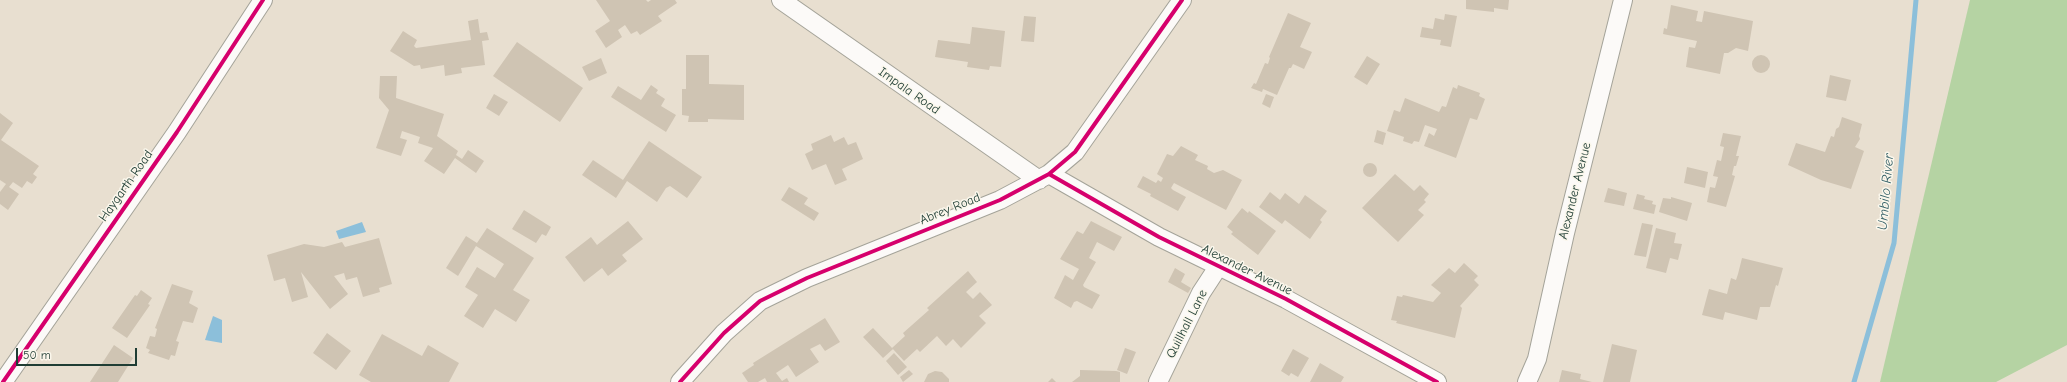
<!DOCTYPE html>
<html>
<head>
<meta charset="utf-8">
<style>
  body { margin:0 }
  #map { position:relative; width:2067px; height:382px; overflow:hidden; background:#e8dfd0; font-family:"Comic Neue",sans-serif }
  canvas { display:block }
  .scale { position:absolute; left:16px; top:348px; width:121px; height:18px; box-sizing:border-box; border:2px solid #1f3d34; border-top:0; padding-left:5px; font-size:12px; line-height:14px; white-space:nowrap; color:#1f3d34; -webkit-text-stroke:3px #fbf7ec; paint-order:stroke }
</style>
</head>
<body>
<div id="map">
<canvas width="2067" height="382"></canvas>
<div class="scale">50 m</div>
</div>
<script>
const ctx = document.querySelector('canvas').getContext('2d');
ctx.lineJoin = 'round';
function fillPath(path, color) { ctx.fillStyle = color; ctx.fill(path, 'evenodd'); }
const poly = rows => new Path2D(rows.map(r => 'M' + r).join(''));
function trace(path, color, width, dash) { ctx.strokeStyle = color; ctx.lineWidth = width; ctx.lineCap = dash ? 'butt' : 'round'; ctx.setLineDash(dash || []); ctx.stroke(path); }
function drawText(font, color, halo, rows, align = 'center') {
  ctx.font = font + ' "Comic Neue",sans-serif'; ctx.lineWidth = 3; ctx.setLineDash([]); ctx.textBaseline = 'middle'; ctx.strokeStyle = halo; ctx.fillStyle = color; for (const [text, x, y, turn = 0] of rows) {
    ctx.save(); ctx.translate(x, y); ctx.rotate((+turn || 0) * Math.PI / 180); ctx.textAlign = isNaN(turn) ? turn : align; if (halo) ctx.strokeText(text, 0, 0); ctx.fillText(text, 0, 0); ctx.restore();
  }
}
const green = poly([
  [1970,0,2067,0,2067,345,1996,382,1880,382]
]);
const water = poly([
  [362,222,366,232,339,239,336,231],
  [213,316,222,320,222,343,205,340]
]);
const stream = poly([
  [1854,382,1894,243,1916,0]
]);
const building = poly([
  [596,0,646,0,648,2,651,0,675,0,677,3,658,16,662,21,640,35,637,31,631,34,625,25,618,30,622,37,606,48,595,31,610,21],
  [1466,0,1509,0,1508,10,1494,8,1494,12,1466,9],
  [1671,5,1698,11,1696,21,1702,22,1704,11,1753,21,1748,51,1736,48,1728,53,1724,53,1720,74,1686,67,1689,47,1695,48,1697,41,1663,34,1664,28,1667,29],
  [1288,13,1311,23,1300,47,1312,52,1304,69,1293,64,1291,68,1289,68,1277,95,1263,89,1262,92,1251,88,1254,83,1256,84,1265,63,1268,64,1270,58,1269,57],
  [1445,14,1457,16,1451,47,1440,45,1441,40,1420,37,1422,27,1433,29,1435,18,1444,20],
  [1024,16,1036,17,1034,42,1021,41],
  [478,19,480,33,487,32,489,40,482,41,485,65,461,68,462,73,445,76,444,65,421,69,420,65,414,66,390,51,403,31,417,40,414,46,416,48,471,40,468,21],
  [972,27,1005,31,1001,67,990,66,989,70,967,67,968,62,935,57,938,40,970,44],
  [517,42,583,88,560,122,493,76],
  [686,55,709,55,709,84,744,85,744,120,708,119,708,122,688,122,689,116,682,115,682,89,686,89],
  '1752 64a9 9 0 1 1 18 0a9 9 0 1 1-18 0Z',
  [1367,56,1380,64,1367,85,1354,77],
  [601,58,607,73,589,81,582,67],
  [1830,75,1851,80,1846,101,1826,97],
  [380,76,397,76,396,98,444,114,437,136,458,151,456,155,462,159,468,150,484,161,476,173,455,158,444,174,424,161,433,148,418,143,420,137,402,131,400,138,407,140,401,156,376,148,389,110,379,98],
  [651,85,658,90,656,93,665,99,661,106,676,115,666,132,611,97,618,86,641,100],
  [1458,85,1480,93,1479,96,1485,99,1477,120,1470,118,1456,158,1424,146,1429,133,1434,136,1437,129,1425,125,1419,142,1414,141,1412,144,1403,141,1404,137,1387,131,1394,110,1400,112,1405,98,1439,112,1442,106,1446,107,1453,87,1457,89],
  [494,94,508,102,499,116,486,108],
  [1266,94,1274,97,1270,108,1262,104],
  [0,113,13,123,1,140,39,166,33,174,37,177,32,184,27,181,22,188,13,182,9,187,19,194,8,210,0,204,0,192,6,184,0,180],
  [1842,117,1862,124,1859,136,1860,139,1855,147,1864,151,1851,189,1821,180,1788,165,1796,143,1825,152,1831,136,1834,137,1836,129,1839,127],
  [1377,130,1386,133,1383,145,1374,142],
  [1723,133,1741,136,1736,156,1739,156,1736,166,1734,166,1732,175,1735,176,1726,207,1707,202,1710,187,1715,188,1718,177,1713,176,1717,160,1721,161,1724,147,1720,146],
  [831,135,834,142,844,137,848,145,856,142,863,159,842,169,847,180,835,185,826,164,812,170,805,154,813,150,811,144],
  [649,141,702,177,687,198,670,186,666,188,657,202,627,181,616,198,582,175,593,160,623,180],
  [1181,146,1198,155,1195,160,1208,166,1207,169,1214,173,1223,170,1242,180,1226,210,1174,183,1171,188,1173,190,1186,197,1178,211,1150,196,1151,194,1137,187,1143,176,1156,183,1158,180,1161,182,1163,178,1157,174,1167,154,1173,156],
  '1363 170a7 7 0 1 1 14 0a7 7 0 1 1-14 0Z',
  [1687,167,1708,172,1705,188,1684,183],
  [1395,174,1414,191,1420,185,1429,194,1424,200,1426,202,1418,210,1424,215,1398,242,1362,208],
  [789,187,808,198,804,204,819,213,814,221,781,200],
  [1608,188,1627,193,1624,206,1604,202],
  [1270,192,1280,200,1285,193,1299,204,1305,195,1327,211,1320,220,1322,222,1310,239,1285,220,1282,224,1259,207],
  [1637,194,1645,196,1644,199,1653,201,1652,204,1656,205,1654,214,1633,209],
  [1671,197,1692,203,1687,221,1659,212,1663,198,1671,199],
  [1242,208,1248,213,1249,211,1276,231,1258,255,1231,234,1233,232,1227,227],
  [524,210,551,227,546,236,542,234,536,243,512,229],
  [628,221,643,239,622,255,627,261,608,276,602,268,584,282,565,257,591,237,597,245],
  [1091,221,1122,237,1114,251,1097,242,1089,258,1096,262,1083,285,1084,287,1100,295,1092,309,1077,301,1074,302,1071,308,1054,298,1065,275,1073,280,1079,269,1060,259,1077,231,1083,234],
  [1642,223,1653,225,1646,257,1634,255],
  [487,228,534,258,513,290,530,300,516,322,495,309,483,328,464,316,478,295,465,287,477,267,495,278,504,264,476,246,458,276,446,268,466,236,477,243],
  [1656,228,1676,233,1674,243,1682,244,1678,260,1670,258,1666,273,1646,268],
  [379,238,392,284,379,288,380,292,363,297,357,277,346,280,344,273,334,276,348,294,330,309,301,272,308,297,292,302,285,278,274,281,267,255,304,244,324,247,342,242,345,247],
  [1742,258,1783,268,1778,286,1776,285,1770,307,1760,307,1757,320,1725,312,1723,320,1702,315,1709,289,1727,294,1731,278,1736,280,1738,274],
  [1464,263,1478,276,1474,280,1479,285,1460,306,1462,308,1455,338,1396,323,1397,321,1391,320,1397,296,1402,297,1403,295,1433,302,1441,293,1431,285,1449,268,1455,273],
  [1175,268,1185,274,1181,282,1191,288,1188,293,1168,282],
  [968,271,977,282,966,292,973,299,980,292,992,305,979,316,986,323,961,348,953,339,946,346,937,336,920,352,917,349,904,361,892,348,905,336,903,333,929,310,927,308],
  [172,284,193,291,189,303,198,308,193,323,183,321,176,341,179,342,175,356,171,355,169,360,148,353,150,350,146,348,150,336,155,337,157,329,155,328],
  [141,290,152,298,148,304,150,305,127,338,112,328,135,295,137,296],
  [825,318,840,342,825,351,820,344,810,349,819,362,796,377,788,365,776,373,782,381,787,378,789,382,767,382,765,378,758,382,748,382,742,373,754,365,753,363],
  [873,328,893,349,883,358,863,337],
  [327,333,351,351,336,370,313,353],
  [382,334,422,356,428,345,459,363,449,382,371,382,359,375],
  [1612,344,1637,350,1630,382,1603,382],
  [114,345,133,358,118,382,90,382],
  [1125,348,1136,352,1127,374,1117,370],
  [1293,349,1309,358,1298,377,1291,373,1289,376,1281,371],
  [894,353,907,367,898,375,886,361],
  [1320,363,1344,377,1341,382,1310,382],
  [909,370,913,374,903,382,900,377],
  [1080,370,1116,371,1120,372,1120,382,1072,382,1080,376],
  [1562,370,1581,374,1580,379,1592,382,1559,382],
  [935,371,942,372,949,379,949,382,924,382,928,374],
  [1052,378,1056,382,1048,382]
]);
const street = poly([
  [781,0,1039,180],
  [1049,174,1159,237,1286,299,1437,382],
  [3,382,177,132,263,0],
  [680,382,724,333,760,301,807,278,1000,200,1049,174,1075,152,1182,0],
  [1158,382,1201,293,1218,267],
  [1527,382,1537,359,1565,233,1623,0]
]);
const cycleway = poly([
  [1049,174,1159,237,1286,299,1437,382],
  [3,382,177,132,263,0],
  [680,382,724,333,760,301,807,278,1000,200,1049,174,1075,152,1182,0]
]);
const streetNames = [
  ["Impala Road",909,91,35],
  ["Haygarth Road",126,186,-55],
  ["Alexander Avenue",1575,191,-76],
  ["Abrey Road",950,209,-22],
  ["Alexander Avenue",1247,270,26],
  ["Quillhall Lane",1187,324,-63]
];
const waterNames = [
  ["Umbilo River",1886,192,-85]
];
fillPath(green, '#b5d3a3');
fillPath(water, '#8cbfda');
trace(stream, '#8cbfda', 5);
fillPath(building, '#cfc4b3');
trace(street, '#a4a399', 20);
trace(street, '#fcfaf8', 18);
trace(cycleway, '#d6006c', 4);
drawText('13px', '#1f3d34', '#fbf7ec', streetNames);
drawText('italic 14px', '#346067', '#fbf7ec', waterNames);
</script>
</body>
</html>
